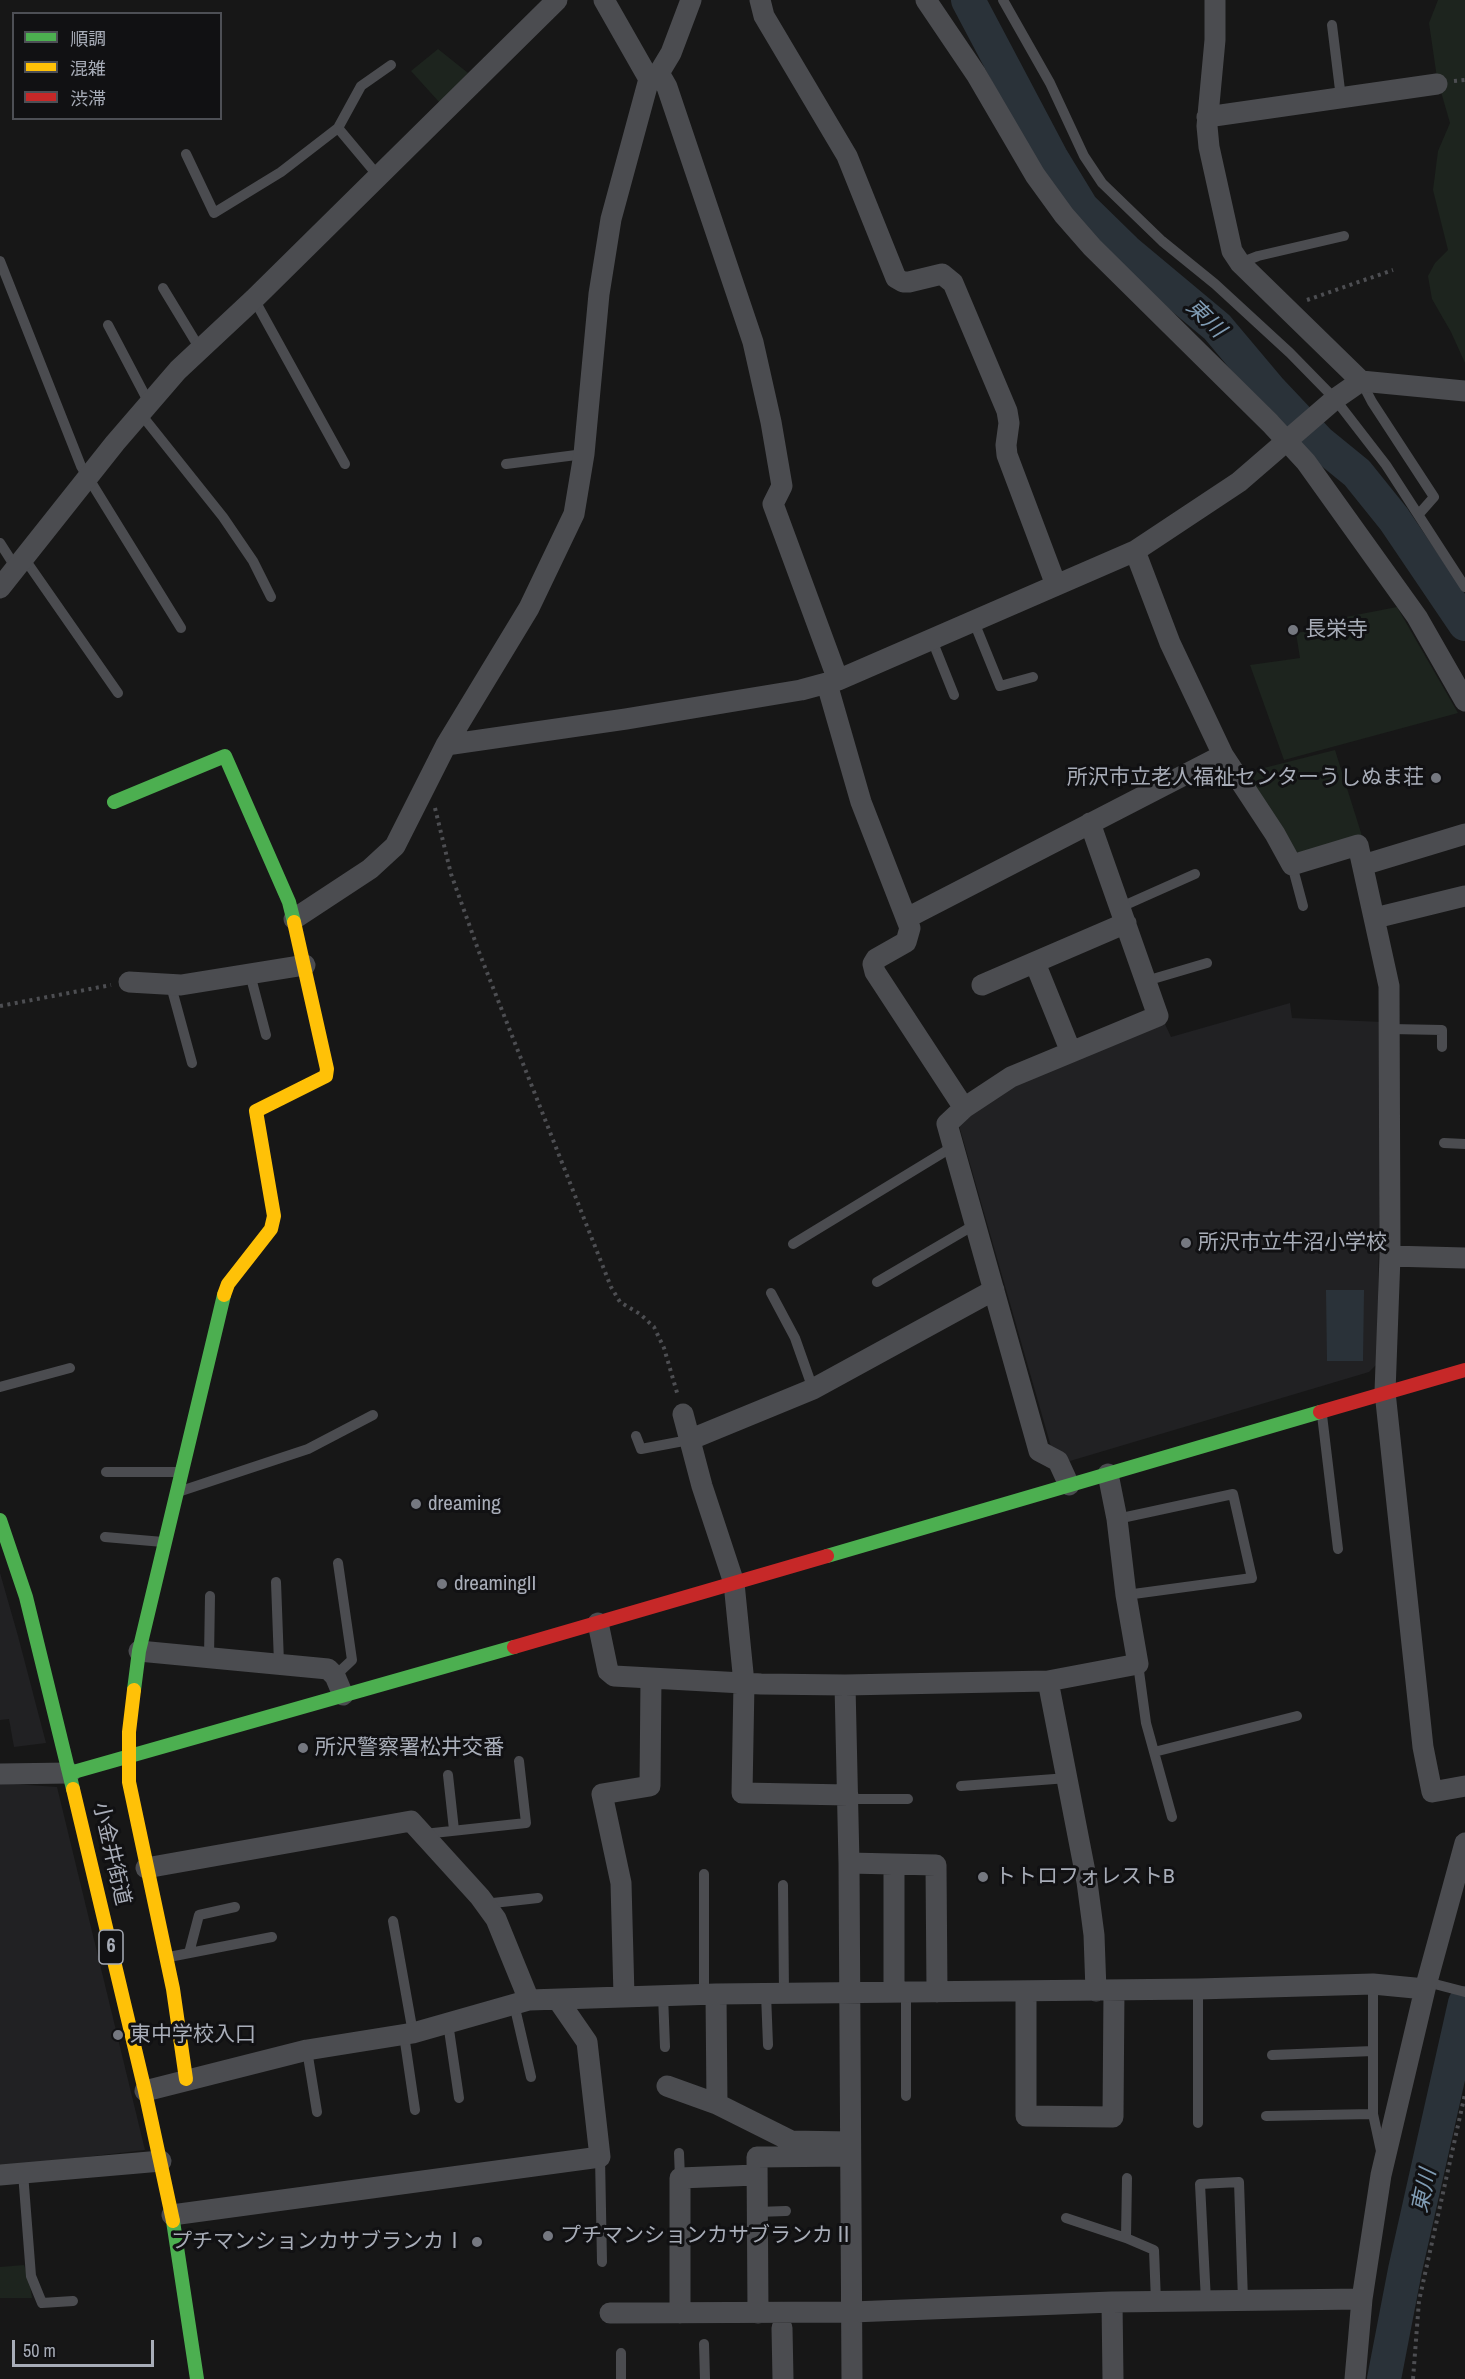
<!DOCTYPE html>
<html>
<head>
<meta charset="utf-8">
<style>
  body { margin:0 }
  #map { position:relative; width:1465px; height:2379px; overflow:hidden; background:#171717; font-family:"Archivo Narrow","Noto Sans JP",sans-serif }
  canvas { display:block }
  .legend { position:absolute; left:12px; top:12px; width:210px; height:108px; box-sizing:border-box; background:#111113; border:2px solid #4d4f55; margin:0; padding:8px 10px; list-style:none; font-size:18px; color:#a8adb8 }
  .legend li { display:flex; align-items:center; gap:12px; height:30px }
  .legend b { width:30px; border:2px solid #4d4f55 }
  .scale { position:absolute; left:12px; top:2340px; width:142px; height:27px; box-sizing:border-box; border:3px solid #a8adb8; border-top:0; padding-left:8px; font-size:18px; line-height:21px; white-space:nowrap; color:#a8adb8; -webkit-text-stroke:4px #111113; paint-order:stroke }
</style>
</head>
<body>
<div id="map">
<canvas width="1465" height="2379"></canvas>
<ul class="legend">
<li><b style="height:8px;background:#4caf50"></b>順調</li>
<li><b style="height:8px;background:#ffc107"></b>混雑</li>
<li><b style="height:8px;background:#c62828"></b>渋滞</li>
</ul>
<div class="scale">50 m</div>
</div>
<script>
const ctx = document.querySelector('canvas').getContext('2d');
ctx.lineJoin = 'round';
function fillPath(path, color) { ctx.fillStyle = color; ctx.fill(path, 'evenodd'); }
const poly = rows => new Path2D(rows.map(r => 'M' + r).join(''));
function trace(path, color, width, dash) { ctx.strokeStyle = color; ctx.lineWidth = width; ctx.lineCap = dash ? 'butt' : 'round'; ctx.setLineDash(dash || []); ctx.stroke(path); }
function drawText(font, color, halo, rows, align = 'center') {
  ctx.font = font + ' "Archivo Narrow","Noto Sans JP",sans-serif'; ctx.lineWidth = 6; ctx.setLineDash([]); ctx.textBaseline = 'middle'; ctx.strokeStyle = halo; ctx.fillStyle = color; for (const [text, x, y, turn = 0] of rows) {
    ctx.save(); ctx.translate(x, y); ctx.rotate((+turn || 0) * Math.PI / 180); ctx.textAlign = isNaN(turn) ? turn : align; if (halo) ctx.strokeText(text, 0, 0); ctx.fillText(text, 0, 0); ctx.restore();
  }
}
const built = poly([
  [1290,1003,1292,1018,1382,1022,1377,1364,1369,1372,1070,1461,1052,1450,958,1122,1013,1082,1165,1024,1171,1037],
  [0,1573,18,1636,46,1743,14,1747,9,1719,0,1720],
  [0,1783,57,1787,145,2150,0,2167]
]);
const green = poly([
  [1438,0,1465,0,1465,363,1451,332,1432,299,1428,276,1435,263,1448,250,1433,190,1438,151,1450,123,1437,78,1429,23],
  [438,49,468,73,440,103,411,71],
  [1397,607,1458,713,1284,760,1250,665,1300,658,1296,633,1321,629,1320,622],
  [1335,750,1362,836,1305,855,1294,851,1244,773],
  [24,2265,29,2278,32,2298,0,2298,0,2267]
]);
const water = poly([
  [1326,1290,1364,1290,1363,1361,1327,1361]
]);
const river = poly([
  [968,0,1051,157,1082,208,1126,251,1217,327,1270,390,1319,442,1357,473,1394,519,1465,624],
  [1384,2379,1405,2270,1465,2003]
]);
const path = poly([
  [1454,81,1465,80],
  [1307,300,1393,270],
  [435,808,451,874,479,952,611,1287,620,1302,640,1314,654,1327,664,1348,678,1396],
  [0,1006,111,985],
  [1413,2379,1419,2301,1465,2094]
]);
const lane = poly([
  [1003,0,1050,83,1084,156,1102,183,1162,241,1215,284,1290,353,1335,399,1386,465,1465,587],
  [1332,25,1341,98],
  [338,128,379,177],
  [186,154,214,213,281,172,338,128,361,86,391,65],
  [0,261,81,466,181,628],
  [1240,263,1258,256,1344,236],
  [163,288,200,349],
  [254,299,345,464],
  [108,325,149,403],
  [1361,381,1372,402,1434,497,1419,514],
  [140,413,223,517,253,561,271,597],
  [506,464,584,454],
  [0,543,16,568],
  [24,558,118,693],
  [974,622,1000,686,1033,677],
  [932,640,954,695],
  [1292,865,1303,906],
  [1121,907,1195,874],
  [250,974,266,1035],
  [1146,981,1207,963],
  [171,986,192,1063],
  [1391,1029,1442,1030,1442,1047],
  [1444,1143,1465,1144],
  [793,1244,954,1146],
  [877,1282,976,1224],
  [771,1293,795,1338,813,1389],
  [0,1387,70,1368],
  [1322,1415,1338,1549],
  [636,1436,641,1449,689,1440],
  [106,1472,180,1472],
  [181,1491,308,1449,373,1415],
  [1117,1519,1233,1494,1252,1578,1126,1595],
  [105,1537,163,1542],
  [276,1582,279,1663],
  [209,1657,210,1596],
  [1138,1664,1146,1723,1172,1817],
  [335,1676,352,1660,338,1563],
  [1154,1752,1297,1716],
  [448,1775,454,1830],
  [961,1786,1068,1778],
  [848,1799,908,1799],
  [424,1834,526,1823,519,1761],
  [704,1874,704,1994],
  [783,1885,784,1994],
  [484,1904,538,1898],
  [393,1921,413,2033],
  [189,1953,199,1915,235,1907],
  [169,1957,272,1937],
  [1427,1982,1465,1992],
  [1373,1984,1373,2114,1381,2151],
  [1198,1989,1198,2123],
  [766,1994,768,2045],
  [663,1995,665,2047],
  [514,2004,531,2077],
  [448,2023,459,2098],
  [404,2035,415,2110],
  [307,2050,317,2112],
  [1272,2055,1373,2051],
  [906,2096,906,1992],
  [1266,2116,1373,2114],
  [679,2153,680,2178],
  [600,2157,602,2262],
  [23,2173,31,2276,42,2303,73,2301],
  [1127,2178,1126,2238,1154,2250,1156,2302],
  [757,2212,786,2211],
  [1066,2218,1126,2238],
  [1206,2301,1200,2184,1239,2182,1243,2300],
  [704,2344,705,2379],
  [621,2353,621,2379]
]);
const street = poly([
  [604,0,649,79],
  [760,0,764,16,847,156,896,278,903,282,909,282,942,274,953,283,1007,411,1009,423,1006,445,1007,455,1056,585],
  [926,0,976,74,1035,175,1064,215,1092,247,1270,423,1306,462,1417,617,1465,701],
  [1215,0,1215,40,1207,126,1209,147,1232,251,1240,263,1361,381,1465,391],
  [659,73,667,87,753,342,771,422,782,486,773,504,838,680],
  [1207,117,1437,84],
  [1135,551,1170,643,1223,755,1275,834,1292,865,1358,845,1389,986,1390,1256,1385,1392,1423,1747,1432,1792,1465,1786],
  [0,588,115,443,178,370,254,299,557,0],
  [827,684,861,802,910,928,906,942,876,959,873,964,875,972,964,1108],
  [446,745,626,719,801,690,838,680,1135,551,1239,482,1335,399,1361,381],
  [1363,865,1465,834],
  [907,918,1223,755],
  [1375,918,1465,896],
  [294,919,370,869,395,846,446,745,529,608,574,514,584,454,599,294,611,219,649,79,659,73,671,53,691,0],
  [1035,963,1071,1052],
  [129,982,181,985,305,965],
  [982,985,1126,923],
  [1390,1256,1465,1258],
  [683,1414,702,1486,734,1583,744,1683,742,1793,848,1795],
  [689,1440,813,1389,994,1290],
  [1069,1485,1058,1461,1039,1451,947,1124,964,1108,1011,1077,1158,1016,1090,823],
  [598,1623,608,1671,614,1676,761,1684,845,1685,1048,1681,1138,1664,1126,1595,1117,1519,1108,1474],
  [139,1651,328,1669,335,1676,343,1695],
  [1048,1681,1087,1882,1094,1935,1096,1991],
  [845,1685,849,1863,852,2379],
  [0,1774,70,1773],
  [849,1863,936,1865,937,1992],
  [894,1865,894,1992],
  [146,1868,411,1821,480,1897,496,1919,529,2000],
  [1026,1992,1026,2116,1113,2117,1114,1990],
  [716,1994,717,2104],
  [624,1996,621,1883,602,1794,650,1786,651,1678],
  [667,2086,717,2104,791,2141,850,2142],
  [145,2091,307,2050,413,2033,529,2000,716,1994,1198,1989,1373,1984,1425,1989],
  [0,2175,161,2161],
  [172,2215,600,2157,587,2042,558,2000],
  [1112,2302,1113,2379],
  [610,2313,852,2312,1112,2302,1362,2299],
  [680,2313,680,2178,756,2175],
  [758,2313,757,2157,850,2156],
  [782,2328,783,2379],
  [1355,2379,1362,2299,1381,2175,1425,1989,1465,1843]
]);
const fast = poly([
  [114,802,225,756,289,902,294,922],
  [0,1520,26,1597,73,1789],
  [827,1556,1320,1412],
  [134,1690,139,1651,224,1295],
  [70,1773,514,1647],
  [173,2221,197,2379]
]);
const slow = poly([
  [224,1295,228,1284,271,1229,274,1216,256,1111,326,1076,327,1069,294,922],
  [134,1690,129,1732,129,1782,173,1989,186,2079],
  [73,1789,145,2091,173,2221]
]);
const jam = poly([
  [1320,1412,1465,1370],
  [514,1647,827,1556]
]);
const markers = [
  [1293,630,6,"#757880"],
  [1436,778,6,"#757880"],
  [1186,1243,6,"#757880"],
  [416,1504,6,"#757880"],
  [442,1584,6,"#757880"],
  [303,1748,6,"#757880"],
  [983,1877,6,"#757880"],
  [118,2035,6,"#757880"],
  [548,2236,6,"#757880"],
  [477,2242,6,"#757880"]
];
const shields = [
  [111,1947,24]
];
const shieldNames = [
  ["6",111,1947]
];
const poiNames = [
  ["長栄寺",1305,630],
  ["所沢市立老人福祉センターうしぬま荘",1424,778,"right"],
  ["所沢市立牛沼小学校",1198,1243],
  ["dreaming",428,1504],
  ["dreamingII",454,1584],
  ["所沢警察署松井交番",315,1748],
  ["トトロフォレストB",995,1877],
  ["東中学校入口",130,2035],
  ["プチマンションカサブランカⅡ",560,2236],
  ["プチマンションカサブランカⅠ",465,2242,"right"]
];
const streetNames = [
  ["小金井街道",111,1854,77]
];
const waterNames = [
  ["東川",1205,319,44],
  ["東川",1425,2191,-78]
];
fillPath(built, '#212123');
fillPath(green, '#1d241e');
fillPath(water, '#2a3239');
trace(river, '#2a3239', 34);
trace(path, '#4d4e52', 4, [3, 4.5]);
trace(lane, '#4b4c50', 10);
trace(street, '#4b4c50', 21);
trace(fast, '#4caf50', 14);
trace(slow, '#ffc107', 14);
trace(jam, '#c62828', 14);
for (const [x, y, r, color] of markers) { const dot = new Path2D(); dot.arc(x, y, r, 0, 2 * Math.PI); ctx.fillStyle = color; ctx.fill(dot); trace(dot, '#111113', 2); }
for (const [x, y, w] of shields) { const box = new Path2D(); box.roundRect(x - w / 2, y - 17, w, 34, 4.5); ctx.fillStyle = '#111113'; ctx.fill(box); trace(box, '#a8adb8', 1.5); }
drawText('bold 20px', '#a8adb8', null, shieldNames);
drawText('21px', '#a8adb8', '#111113', poiNames, 'left');
drawText('21px', '#a8adb8', '#111113', streetNames);
drawText('italic 22px', '#7f9bb3', '#111113', waterNames);
</script>
</body>
</html>
